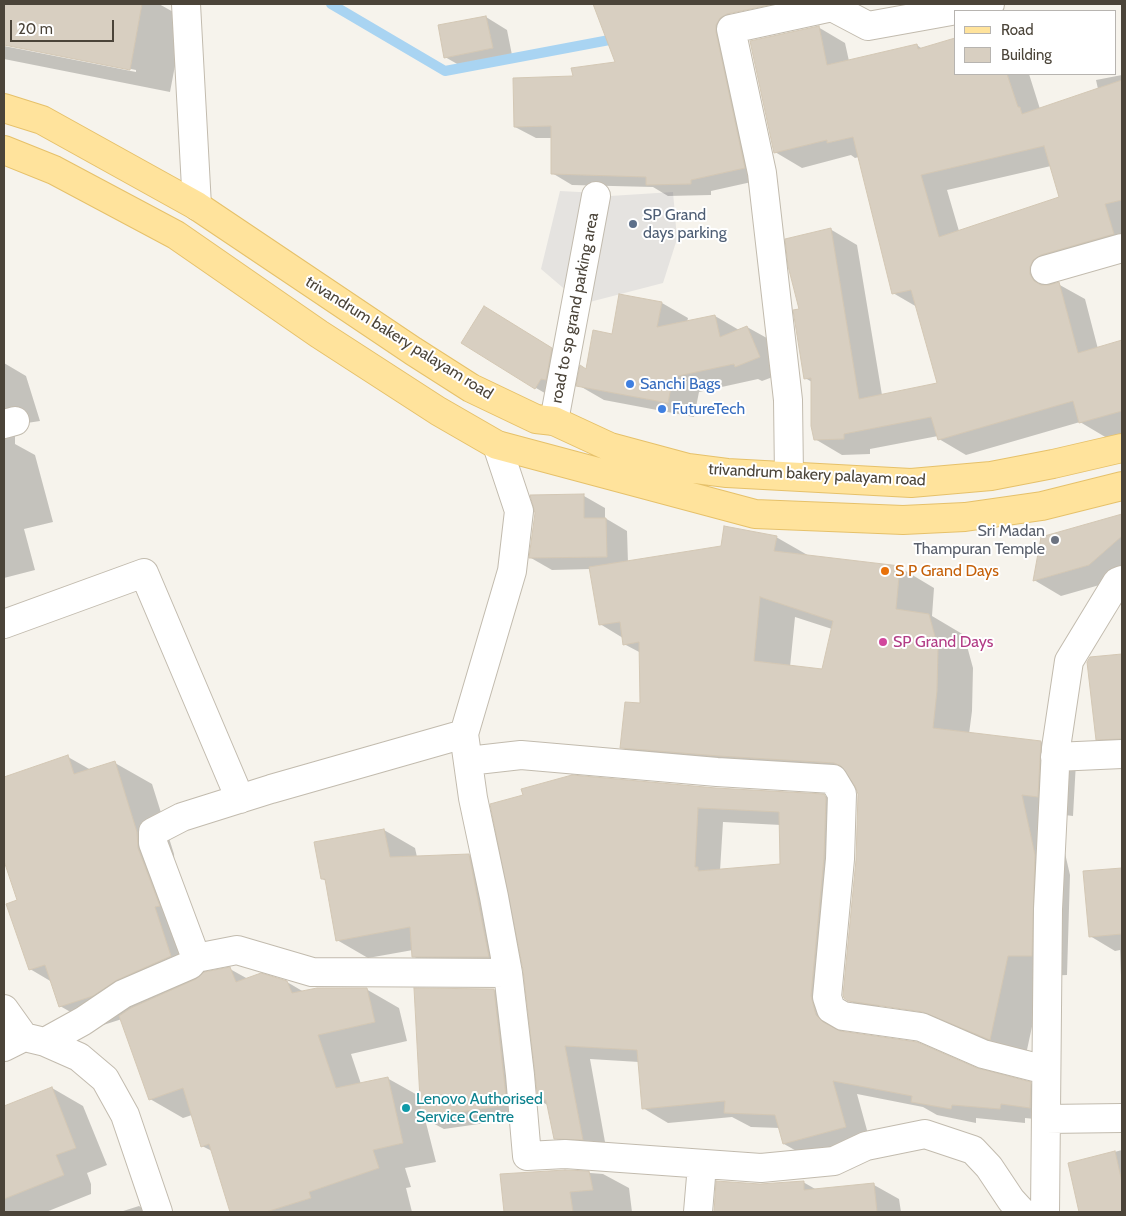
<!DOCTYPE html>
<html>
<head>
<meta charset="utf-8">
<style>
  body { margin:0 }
  #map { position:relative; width:1126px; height:1216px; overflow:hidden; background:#f6f3ec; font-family:Cabin,sans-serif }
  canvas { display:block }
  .frame { position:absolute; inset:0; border:5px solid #4b4439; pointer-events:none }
  .legend { position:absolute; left:954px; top:10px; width:162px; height:65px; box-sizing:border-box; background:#fff; border:1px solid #b7b4b0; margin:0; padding:6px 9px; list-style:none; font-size:15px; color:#4b4439 }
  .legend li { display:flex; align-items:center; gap:10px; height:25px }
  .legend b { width:25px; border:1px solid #b7b4b0 }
  .scale { position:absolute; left:10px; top:20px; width:104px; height:22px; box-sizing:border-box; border:2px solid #4b4439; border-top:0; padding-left:6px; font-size:15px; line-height:18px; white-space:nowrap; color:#4b4439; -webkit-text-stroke:4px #fff; paint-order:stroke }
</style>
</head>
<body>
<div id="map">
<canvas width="1126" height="1216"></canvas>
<div class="frame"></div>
<ul class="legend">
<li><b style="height:6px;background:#ffe39c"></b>Road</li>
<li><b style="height:14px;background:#d8cfc1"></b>Building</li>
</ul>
<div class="scale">20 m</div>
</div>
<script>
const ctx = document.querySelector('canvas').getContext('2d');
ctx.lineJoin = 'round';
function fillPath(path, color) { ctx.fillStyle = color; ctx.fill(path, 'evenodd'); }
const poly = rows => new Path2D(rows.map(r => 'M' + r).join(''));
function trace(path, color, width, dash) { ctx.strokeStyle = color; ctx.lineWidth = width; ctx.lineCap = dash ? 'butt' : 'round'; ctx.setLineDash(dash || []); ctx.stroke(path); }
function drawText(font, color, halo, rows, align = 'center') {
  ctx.font = font + ' Cabin,sans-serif'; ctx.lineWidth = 4; ctx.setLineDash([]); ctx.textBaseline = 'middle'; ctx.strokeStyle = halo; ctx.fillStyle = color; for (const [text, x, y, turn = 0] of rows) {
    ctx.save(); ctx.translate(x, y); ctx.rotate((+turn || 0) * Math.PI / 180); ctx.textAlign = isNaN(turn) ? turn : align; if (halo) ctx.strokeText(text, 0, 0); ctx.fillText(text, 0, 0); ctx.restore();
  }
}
const parking = poly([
  [560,191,598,193,610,196,673,192,677,239,663,283,582,304,541,269]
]);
const shadow = poly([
  [4,4,159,4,184,18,170,92,4,59,4,46,136,72,136,70,4,44],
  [594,4,727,4,736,55,765,179,711,191,711,195,668,196,653,187,572,185,552,173,552,138,536,138,515,127,574,77,617,63],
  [486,17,507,30,513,60,466,69,445,57],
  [818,27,845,43,849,61,917,45,955,74,1029,74,1040,109,1098,89,1096,80,1122,75,1122,254,1061,274,1055,284,1058,284,1085,299,1098,349,1122,342,1122,434,1107,438,1080,422,966,455,939,439,938,436,870,449,870,454,842,455,815,439,812,382,805,378,800,310,830,229,857,245,882,395,939,384,917,307,893,293,859,157,855,158,851,155,802,168,775,152],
  [1051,166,1061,197,959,231,947,190],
  [662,303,688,318,687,322,715,316,739,330,747,327,774,342,786,372,762,381,758,379,699,392,694,417,604,400,578,385,613,335],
  [506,320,573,361,557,400,536,388],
  [4,363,26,376,40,421,27,423,15,435,15,444,35,455,53,522,24,529,35,570,4,578],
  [584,496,605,508,605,518,627,531,628,563,776,537,811,557,899,567,934,588,932,616,964,635,973,668,972,711,969,734,1041,742,1076,762,1073,816,1056,814,1070,875,1067,975,1043,976,1025,1059,885,1021,845,998,857,860,859,794,854,782,754,776,657,768,622,747,642,704,641,653,624,644,623,638,600,624,591,569,552,570,531,558],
  [795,617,832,629,823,671,790,667],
  [879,1004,930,1011,929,1014,879,1007],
  [1122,515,1122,576,1117,580,1061,596,1034,580,1042,538],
  [1122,655,1122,754,1097,739,1091,658],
  [68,757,91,770,115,763,152,784,174,854,175,871,206,973,230,969,248,979,287,982,304,992,366,989,399,1008,407,1041,351,1054,361,1084,387,1078,421,1097,494,990,515,1002,528,1117,444,1129,425,1119,436,1162,405,1168,411,1187,406,1188,412,1212,231,1212,212,1151,202,1146,192,1115,183,1118,150,1099,122,1019,97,1027,60,1006,52,982,30,969,19,901,4,857,4,779],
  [716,789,823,795,849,810,836,1011,841,1030,844,1033,1030,1083,1055,1098,1055,1121,1025,1118,1025,1123,976,1118,976,1123,937,1115,923,1107,857,1094,870,1141,809,1158,784,1144,780,1128,751,1127,732,1117,668,1123,643,1108,639,1062,590,1059,607,1153,580,1153,555,1138,549,1106,539,1100,525,970],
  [723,822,781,825,782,865,720,871],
  [384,830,415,848,417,857,468,855,500,873,520,975,444,974,413,956,413,950,368,958,337,940,327,881,322,879],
  [1122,870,1122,1001,1120,950,1115,951,1090,936,1084,873],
  [52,1088,83,1106,107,1165,87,1173,91,1184,91,1194,46,1212,4,1212,4,1107],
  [1122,1150,1122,1212,1081,1212,1069,1164],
  [565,1171,603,1174,629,1188,632,1212,505,1212,501,1175],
  [803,1182,817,1190,874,1185,899,1199,901,1212,715,1212,717,1183,760,1185],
  [139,1206,149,1212,120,1212]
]);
const stream = poly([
  [331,4,445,71,620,38]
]);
const building = poly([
  [4,4,142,4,130,70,4,45,4,4],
  [593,4,774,4,727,14,720,18,716,25,716,32,745,168,691,180,691,184,646,185,646,177,551,174,551,126,514,127,513,78,573,76,571,68,615,62,593,4],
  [486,16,493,48,444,58,438,25,486,16],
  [819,26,827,65,917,44,918,49,955,38,955,74,1007,74,1018,107,1020,107,1022,114,1122,80,1122,200,1105,204,1114,234,1041,255,1033,260,1030,267,1030,274,1034,281,1041,285,1049,285,1059,282,1078,353,1122,340,1122,411,1079,423,1073,401,938,440,931,417,844,434,844,439,814,440,811,426,811,378,804,379,793,310,799,309,788,266,785,239,831,228,859,399,937,383,911,290,892,294,853,137,827,143,827,140,774,153,750,41,819,26],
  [1044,146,1059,197,939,237,921,175,1044,146],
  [619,294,662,302,657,327,715,315,720,337,747,326,760,357,735,367,734,364,673,377,668,403,576,386,580,365,586,369,593,330,612,334,619,294],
  [484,306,552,348,546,380,541,379,535,389,461,343,484,306],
  [584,494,584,518,606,518,607,557,529,558,535,513,530,495,584,494],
  [1122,514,1122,536,1089,565,1033,581,1041,537,1122,514],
  [724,526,777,536,774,551,900,566,896,609,929,614,938,648,937,691,933,728,1041,741,1038,797,1022,795,1035,855,1032,956,1008,956,990,1040,923,1012,848,1001,844,998,843,995,856,860,858,794,855,786,841,766,834,763,718,756,620,748,625,702,640,703,639,642,623,645,620,622,599,625,589,567,721,546,724,526],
  [760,597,833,621,822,669,754,661,760,597],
  [1122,654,1122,739,1096,740,1087,662,1090,657,1122,654],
  [68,755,74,774,115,761,137,832,138,848,160,906,155,907,171,956,117,980,93,996,59,1007,45,965,29,970,6,904,17,900,4,861,4,777,68,755],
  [572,775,716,788,824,794,826,798,824,858,811,996,816,1015,823,1022,840,1031,917,1042,977,1068,1031,1082,1030,1108,1001,1104,1000,1109,952,1105,951,1109,911,1102,912,1096,833,1081,846,1127,783,1144,775,1115,724,1113,725,1101,642,1109,637,1050,565,1046,583,1140,554,1139,546,1100,538,1101,523,970,490,804,523,795,521,789,572,775],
  [698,808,779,812,780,864,698,871,698,867,695,867,698,808],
  [384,829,390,857,469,854,489,957,412,957,410,927,336,941,325,879,321,879,314,842,384,829],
  [1122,868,1122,934,1089,937,1083,871,1122,868],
  [230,967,236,982,261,973,287,981,292,993,317,988,367,988,375,1022,318,1035,336,1088,388,1077,403,1143,373,1150,379,1168,309,1192,311,1198,266,1212,230,1212,209,1144,201,1147,183,1088,149,1100,119,1016,131,1008,196,979,204,972,230,967],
  [414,988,494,989,507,1105,421,1118,414,988],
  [52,1087,76,1148,56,1155,64,1175,4,1199,4,1106,52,1087],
  [1115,1151,1122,1182,1122,1212,1079,1212,1068,1163,1115,1151],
  [565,1170,589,1171,593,1190,570,1192,573,1212,504,1212,500,1174,565,1170],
  [716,1181,760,1184,804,1181,804,1190,874,1183,877,1212,714,1212,716,1181]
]);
const minor = poly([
  [186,4,197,206],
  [1045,270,1122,248],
  [554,421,596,196],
  [4,424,15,421],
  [497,445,519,511,512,571,464,734,473,798,494,897,508,973,520,1075,527,1156,565,1154,761,1168,834,1161,866,1146,925,1134,973,1150,989,1167,1011,1200,1022,1212],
  [789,476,788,400,762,173,731,29,832,7,868,26,990,4],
  [4,624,144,573,240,799],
  [1055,757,1122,754],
  [468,761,521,755,717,772,833,779,842,794,840,859,827,997,831,1009,843,1016,921,1027,983,1054,1046,1070],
  [196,958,153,843,153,832,182,817,271,789,464,734],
  [4,1009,24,1037,45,1042,79,1057,105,1079,125,1115,158,1212],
  [45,1042,83,1021,123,994,190,965,196,958,237,950,312,972,508,973],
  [4,1047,24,1037],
  [1046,1119,1122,1118],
  [698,1212,702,1165],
  [1045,1212,1048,909,1056,748,1069,661,1117,582,1122,580]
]);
const major = poly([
  [4,108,42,120,197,206,413,351,471,388,536,419,554,421,610,447,688,468,727,473,911,483,991,476,1053,464,1122,448],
  [4,150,54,170,176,235,319,334,438,411,497,445,755,514,903,520,965,517,1042,506,1122,486]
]);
const markers = [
  [633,224,5,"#5c6f8a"],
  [630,384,5,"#3f7fe0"],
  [662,409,5,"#3f7fe0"],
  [1055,540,5,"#6b7280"],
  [885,571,5,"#e8710a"],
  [883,642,5,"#d1479c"],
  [406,1108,5,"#0f9aa8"]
];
const serviceNames = [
  ["SP Grand",643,215],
  ["days parking",643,233]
];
const streetNames = [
  ["road to sp grand parking area",575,308,-79],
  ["trivandrum bakery palayam road",399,338,32],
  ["trivandrum bakery palayam road",817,475,3]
];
const shopNames = [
  ["Sanchi Bags",640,384],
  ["FutureTech",672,409]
];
const worshipNames = [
  ["Sri Madan",1045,531],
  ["Thampuran Temple",1045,549]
];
const foodNames = [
  ["S P Grand Days",895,571]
];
const hotelNames = [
  ["SP Grand Days",893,642]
];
const cultureNames = [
  ["Lenovo Authorised",416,1099],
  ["Service Centre",416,1117]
];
fillPath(parking, '#e5e3e0');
fillPath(shadow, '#0003');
trace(stream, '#a9d4f2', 10);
fillPath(building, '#d8cfc1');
trace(building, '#d3c7b4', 1);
trace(minor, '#c2bbae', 30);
trace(major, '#e6c16a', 30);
trace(minor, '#fff', 28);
trace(major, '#ffe39c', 28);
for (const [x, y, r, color] of markers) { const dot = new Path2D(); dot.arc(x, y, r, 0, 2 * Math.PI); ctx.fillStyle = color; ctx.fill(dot); trace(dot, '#fff', 2); }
drawText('16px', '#4e5e75', '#fff', serviceNames, 'left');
drawText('16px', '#4b4439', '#fff', streetNames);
drawText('16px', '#366cbe', '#fff', shopNames, 'left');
drawText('16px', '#5b616d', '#fff', worshipNames, 'right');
drawText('16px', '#c56008', '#fff', foodNames, 'left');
drawText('16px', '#b23c85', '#fff', hotelNames, 'left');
drawText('16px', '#0d838f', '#fff', cultureNames, 'left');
</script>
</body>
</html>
